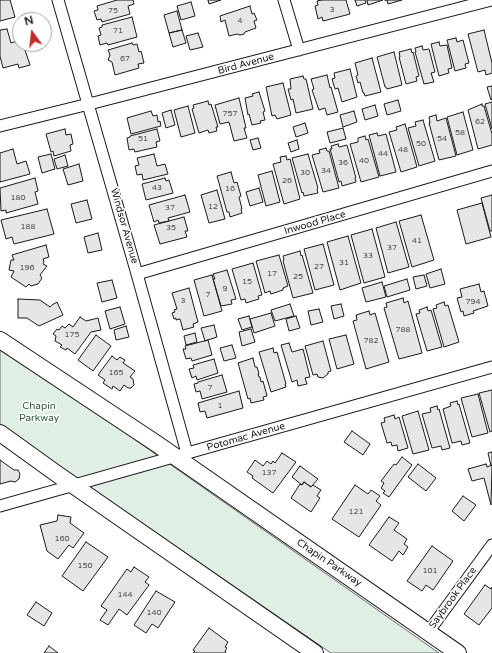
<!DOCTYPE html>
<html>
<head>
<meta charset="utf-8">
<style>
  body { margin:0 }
  #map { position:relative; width:492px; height:653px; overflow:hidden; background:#fff; font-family:"Varela Round",sans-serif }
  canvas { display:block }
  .north { position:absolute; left:12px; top:12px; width:40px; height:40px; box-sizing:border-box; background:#fff; border:1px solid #a3a3a3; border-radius:50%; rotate:345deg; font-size:11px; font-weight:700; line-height:16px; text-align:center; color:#1a1a1a }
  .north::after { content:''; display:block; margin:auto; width:14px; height:18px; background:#c62828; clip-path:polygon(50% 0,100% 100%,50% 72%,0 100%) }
</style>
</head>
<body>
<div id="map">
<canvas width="492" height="653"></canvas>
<div class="north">N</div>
</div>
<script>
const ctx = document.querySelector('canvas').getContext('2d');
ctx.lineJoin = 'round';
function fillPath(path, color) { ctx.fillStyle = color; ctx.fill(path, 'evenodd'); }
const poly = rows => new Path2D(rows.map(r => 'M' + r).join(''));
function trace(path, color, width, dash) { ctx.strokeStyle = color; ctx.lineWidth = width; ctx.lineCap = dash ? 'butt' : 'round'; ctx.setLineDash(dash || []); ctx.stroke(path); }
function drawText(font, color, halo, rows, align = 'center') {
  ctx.font = font + ' "Varela Round",sans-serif'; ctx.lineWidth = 3; ctx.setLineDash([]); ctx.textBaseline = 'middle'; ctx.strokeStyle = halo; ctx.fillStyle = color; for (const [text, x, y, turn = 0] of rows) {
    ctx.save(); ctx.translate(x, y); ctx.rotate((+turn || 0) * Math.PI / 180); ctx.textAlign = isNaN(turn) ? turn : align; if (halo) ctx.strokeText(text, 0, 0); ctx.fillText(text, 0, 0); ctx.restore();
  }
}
const green = poly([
  [0,345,439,653,331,653,0,426,0,345]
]);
const building = poly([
  [0,0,10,0,15,17,0,21,0,0],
  [117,0,133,0,134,4,128,6,130,14,102,22,101,19,97,20,94,11,98,10,97,6,117,0],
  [208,0,221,0,209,4,208,0],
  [322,0,346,0,350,14,323,21,322,17,318,19,315,6,318,5,317,1,322,0],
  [355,0,365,0,366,3,357,6,355,0],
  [367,0,383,0,368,5,367,0],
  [385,0,402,0,388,4,387,0,385,0],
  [191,2,195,16,181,20,177,6,191,2],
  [250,6,252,14,254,13,257,20,254,21,256,28,245,32,244,34,240,35,237,34,229,36,225,20,221,22,220,16,250,6],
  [177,11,182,30,169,33,164,15,177,11],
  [132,17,137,37,108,45,107,43,100,45,98,36,101,35,99,28,102,27,102,25,132,17],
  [7,29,11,43,20,40,20,44,26,44,28,49,25,50,30,65,19,68,18,64,3,68,0,56,0,30,7,29],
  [182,30,186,43,173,47,169,33,182,30],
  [484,30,492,63,492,73,486,75,485,70,478,72,468,34,484,30],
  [198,33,203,47,190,50,186,36,198,33],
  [456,38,457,42,463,40,469,63,465,64,466,68,455,71,447,40,456,38],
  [439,42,440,46,447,45,452,68,448,69,449,73,439,76,431,44,439,42],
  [132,43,133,45,137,44,139,52,141,51,144,63,138,64,139,68,115,75,112,62,108,60,110,55,108,50,132,43],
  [422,46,423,50,429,49,435,72,431,73,434,82,424,84,415,52,416,52,415,48,422,46],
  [411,49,412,53,413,52,419,76,416,77,417,81,406,84,399,57,400,57,399,52,411,49],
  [394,52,402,85,387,89,386,87,385,87,377,57,394,52],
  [372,58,381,92,365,96,364,93,363,93,360,82,358,83,356,76,358,75,355,63,372,58],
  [350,69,357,97,342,102,338,88,335,89,332,79,335,78,334,73,350,69],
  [327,75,330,88,331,87,338,112,327,115,325,108,319,110,312,90,314,89,311,79,327,75],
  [303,76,304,79,306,79,313,109,296,113,293,99,291,100,288,89,291,89,290,79,303,76],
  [283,83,291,115,277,119,275,115,272,116,266,87,283,83],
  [492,86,492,99,491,100,487,87,492,86],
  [259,92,265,111,263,112,265,120,260,121,261,123,252,125,249,114,248,115,245,98,253,96,252,94,259,92],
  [239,98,246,128,244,128,247,138,234,141,229,122,220,124,215,105,239,98],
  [398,100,401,111,387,115,384,104,398,100],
  [208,101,209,105,211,104,218,127,216,127,217,131,209,133,208,130,199,133,192,109,194,108,193,105,208,101],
  [492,102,492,129,485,104,492,102],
  [482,104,482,106,484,106,492,134,492,145,478,149,468,110,482,104],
  [375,105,378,116,365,120,362,109,375,105],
  [188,106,195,133,181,137,174,110,188,106],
  [171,110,175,125,166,128,162,113,171,110],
  [151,111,153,116,157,115,158,122,160,121,161,126,131,134,127,118,151,111],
  [354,111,357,122,343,127,340,115,354,111],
  [463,112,473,150,457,155,447,117,463,112],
  [436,115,437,121,446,118,456,156,439,160,429,123,430,123,429,117,436,115],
  [423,120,435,161,419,166,408,128,416,126,415,122,423,120],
  [305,123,308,133,296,137,293,127,305,123],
  [405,124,417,167,401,172,389,132,397,130,396,127,405,124],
  [343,128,346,139,330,143,327,132,343,128],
  [65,129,66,135,71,134,73,144,70,145,71,151,54,156,53,151,51,152,46,134,65,129],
  [157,129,160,141,156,142,157,147,135,152,134,149,129,150,127,138,130,137,130,136,157,129],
  [377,133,378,136,386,134,396,172,380,176,369,135,377,133],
  [365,136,366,140,368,139,379,177,361,182,350,144,358,142,358,138,365,136],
  [258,138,261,148,253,150,250,140,258,138],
  [297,140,299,149,291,152,288,143,297,140],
  [338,144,339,147,347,145,356,178,355,178,356,182,342,186,341,181,339,182,330,149,332,149,331,146,338,144],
  [326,148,327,151,329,151,339,188,323,192,312,155,320,153,319,150,326,148],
  [13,149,17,164,26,161,30,174,0,182,0,153,13,149],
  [51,154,55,169,42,173,38,157,51,154],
  [154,154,157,166,165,164,168,174,143,180,142,174,137,175,135,166,139,165,137,158,154,154],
  [308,154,318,188,317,189,318,193,304,196,303,192,302,193,292,158,308,154],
  [65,155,68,166,57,169,54,159,65,155],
  [286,156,287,160,290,159,300,199,284,204,273,164,281,162,280,157,286,156],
  [79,164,83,181,68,185,63,169,79,164],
  [272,171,280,202,266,206,258,175,272,171],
  [231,172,234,183,237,182,241,196,239,197,242,209,241,209,242,213,230,217,229,212,227,212,217,176,231,172],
  [35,178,38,191,35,192,38,204,6,213,6,210,1,211,0,188,35,178],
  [165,178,166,181,169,180,173,193,146,200,142,184,165,178],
  [259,188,263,202,250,206,246,192,259,188],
  [217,190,225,219,209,223,201,195,217,190],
  [185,195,190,212,168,218,169,221,159,223,158,220,154,222,149,205,185,195],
  [492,195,492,231,490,231,481,198,492,195],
  [87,200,92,219,76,223,71,204,87,200],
  [482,203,491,237,466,244,457,210,482,203],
  [47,209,54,234,14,244,12,237,6,239,1,220,47,209],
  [421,215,434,260,412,267,399,221,421,215],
  [184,217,188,231,185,231,187,237,160,244,154,225,184,217],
  [396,222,409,267,388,273,376,228,396,222],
  [372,229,385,277,364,283,351,235,372,229],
  [98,233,102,250,88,253,84,237,98,233],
  [348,236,361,283,340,290,327,242,348,236],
  [323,244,334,285,315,290,304,249,323,244],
  [46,245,49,257,43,259,44,262,43,264,47,266,40,275,42,278,38,284,31,286,29,284,26,287,11,277,14,271,9,270,11,260,14,260,12,255,46,245],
  [300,251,301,256,302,255,313,293,293,298,283,261,284,260,283,256,300,251],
  [279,255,288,286,283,288,283,290,271,294,270,291,265,293,256,261,279,255],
  [253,263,262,295,258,296,259,299,246,303,245,299,241,300,232,269,253,263],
  [441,269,445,284,430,288,426,274,441,269],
  [227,270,236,299,231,300,232,304,221,306,213,279,215,279,213,274,227,270],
  [212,275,222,311,204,316,194,280,212,275],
  [424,275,427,286,416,289,413,277,424,275],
  [407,279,410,290,387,297,384,286,407,279],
  [112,280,117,298,102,302,97,283,112,280],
  [382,282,386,297,366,302,362,288,382,282],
  [479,284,481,292,484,291,488,306,473,311,474,313,464,316,463,311,461,312,457,298,462,297,460,289,479,284],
  [189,288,198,322,193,324,194,327,183,330,180,319,176,320,176,318,174,319,172,313,175,312,174,310,177,309,172,293,189,288],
  [403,298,404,303,408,301,422,353,399,359,384,308,387,307,386,303,403,298],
  [18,299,40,300,50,307,52,305,57,302,63,315,39,326,27,318,18,318,18,299],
  [444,302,445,306,448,305,459,342,444,347,433,309,437,308,436,305,444,302],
  [290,304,294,316,275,321,271,310,290,304],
  [341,304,344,316,334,319,331,306,341,304],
  [120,307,125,324,110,329,105,311,120,307],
  [427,307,428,311,431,310,442,347,427,351,416,314,420,313,419,310,427,307],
  [319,309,323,322,311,325,308,311,319,309],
  [369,311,370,315,375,313,389,362,366,369,353,321,357,320,356,315,369,311],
  [271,313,275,326,254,333,250,319,271,313],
  [249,316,252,327,242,330,238,319,249,316],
  [296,316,300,328,289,331,286,319,296,316],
  [80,317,86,321,98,318,101,330,91,332,75,354,67,348,66,350,60,347,62,345,55,341,56,336,53,334,57,329,59,330,62,326,65,328,69,324,73,327,80,317],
  [214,325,217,337,205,341,201,328,214,325],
  [126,326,129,337,116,340,114,330,126,326],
  [251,329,255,342,242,346,239,332,251,329],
  [195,333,197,342,186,345,184,336,195,333],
  [96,335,111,346,93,371,78,360,96,335],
  [346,335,354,364,337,369,329,339,346,335],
  [208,340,212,355,192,361,191,358,186,359,183,349,186,349,185,346,208,340],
  [323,341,331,371,328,372,328,374,323,378,318,377,317,374,313,375,305,346,323,341],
  [289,343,292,352,303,349,310,377,305,378,307,384,298,386,297,380,292,382,281,345,289,343],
  [232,345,236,358,224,361,220,348,232,345],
  [273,348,274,353,277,352,286,384,285,384,286,387,271,392,259,352,273,348],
  [112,356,117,360,120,357,125,360,123,363,135,371,130,377,133,379,134,385,131,388,128,388,124,385,120,391,113,386,112,389,103,383,105,380,98,375,112,356],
  [253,358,255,367,257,367,259,374,258,374,259,377,260,377,261,382,263,381,267,396,263,397,264,400,251,403,250,398,248,399,238,363,253,358],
  [214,359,218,373,197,380,196,376,192,378,189,369,194,368,193,365,214,359],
  [222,375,227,392,202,399,200,391,196,392,194,384,198,383,198,382,222,375],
  [492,390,492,431,490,432,479,393,492,390],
  [239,391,243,408,207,418,205,411,200,412,198,403,239,391],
  [478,394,488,433,472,437,461,398,478,394],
  [457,401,458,405,459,404,470,443,462,445,461,441,452,443,443,409,451,406,450,403,457,401],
  [437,406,438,410,439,409,450,448,442,450,441,446,432,448,422,414,431,412,430,408,437,406],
  [418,411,429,450,413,454,402,416,418,411],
  [394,415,395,419,399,417,408,448,398,451,397,445,392,446,391,442,387,443,381,423,385,422,384,418,394,415],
  [352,431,370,444,363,455,344,442,352,431],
  [492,452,492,465,491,466,488,453,492,452],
  [282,453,296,462,273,493,252,478,253,476,247,472,255,460,263,466,267,461,271,464,273,461,275,463,282,453],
  [402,457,412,465,389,497,383,493,385,491,381,488,384,483,381,481,394,464,396,465,402,457],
  [0,460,14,470,18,470,20,474,19,479,15,482,11,481,0,484,0,460],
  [418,464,436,478,426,491,408,477,418,464],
  [486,464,487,467,492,465,491,505,484,478,472,481,468,469,486,464],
  [300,466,318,479,311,487,304,482,302,485,292,477,300,466],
  [304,482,311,487,313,485,321,490,317,496,320,498,311,512,291,498,300,484,302,485,304,482],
  [355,485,368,494,371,490,380,496,376,501,381,505,359,537,332,519,355,485],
  [463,496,476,505,464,521,452,511,463,496],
  [58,515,71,517,70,523,84,533,73,548,69,545,58,559,47,551,40,525,57,521,58,515],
  [389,517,399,523,394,530,407,539,404,544,408,547,403,555,399,551,392,561,369,545,389,517],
  [86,542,108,557,83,591,62,576,86,542],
  [432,546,453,561,433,590,426,585,422,591,407,581,432,546],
  [134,567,149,577,145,582,149,585,127,615,119,609,108,625,100,620,107,610,101,606,127,569,131,572,134,567],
  [485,585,491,589,492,587,492,608,479,625,464,614,485,585],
  [156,591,175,602,158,628,152,624,146,633,134,625,156,591],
  [36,602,52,613,44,626,27,615,36,602],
  [209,628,228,642,225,647,227,648,225,651,226,653,193,653,195,651,193,650,209,628],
  [49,646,58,653,44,653,49,646]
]);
const street = poly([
  [58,0,137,274,187,453],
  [284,0,299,50],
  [0,126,97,102,491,0],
  [137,274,492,171],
  [0,506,492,367],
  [429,631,492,545]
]);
const secondary = poly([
  [0,340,157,444,458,653],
  [0,433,57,474,315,653]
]);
const numberNames = [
  ["3",332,10],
  ["75",113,11],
  ["4",240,21],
  ["71",118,31],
  ["67",125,59],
  ["757",230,114],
  ["62",480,122],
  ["58",460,133],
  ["51",143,139],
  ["54",442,139],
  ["50",421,144],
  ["48",403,150],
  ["44",383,154],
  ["40",364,161],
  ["36",343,163],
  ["34",326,171],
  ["30",305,173],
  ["26",287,181],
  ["43",157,188],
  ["16",230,189],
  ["180",18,198],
  ["12",213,207],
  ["37",170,208],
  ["188",28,227],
  ["35",171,228],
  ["41",417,241],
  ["37",392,248],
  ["33",368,256],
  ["31",344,263],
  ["27",319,267],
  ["196",27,268],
  ["17",272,274],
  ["25",298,277],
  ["15",247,282],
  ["9",225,289],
  ["7",208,295],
  ["3",183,301],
  ["794",473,302],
  ["788",403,330],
  ["175",72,335],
  ["782",371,341],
  ["165",116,373],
  ["7",210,388],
  ["1",220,406],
  ["137",269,473],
  ["121",356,512],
  ["160",62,539],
  ["150",85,566],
  ["101",430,571],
  ["144",125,595],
  ["140",154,613]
];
const streetNames = [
  ["Bird Avenue",246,64,-15],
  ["Inwood Place",315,223,-16],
  ["Windsor Avenue",124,226,74],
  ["Potomac Avenue",246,437,-16],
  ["Chapin Parkway",329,563,34],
  ["Saybrook Place",453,598,-54]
];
const parkNames = [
  ["Chapin",39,406],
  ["Parkway",39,418]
];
fillPath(green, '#e0efe3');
trace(green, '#6a6a6a', 1);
fillPath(building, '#e6e6e6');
trace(building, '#1a1a1a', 1);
trace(street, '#1a1a1a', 13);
trace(secondary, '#1a1a1a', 18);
trace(street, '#fff', 11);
trace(secondary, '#fff', 16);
drawText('8px', '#4d4d4d', null, numberNames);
drawText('10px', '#1a1a1a', '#fff', streetNames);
drawText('10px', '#2b5a34', '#fff', parkNames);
</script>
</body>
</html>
